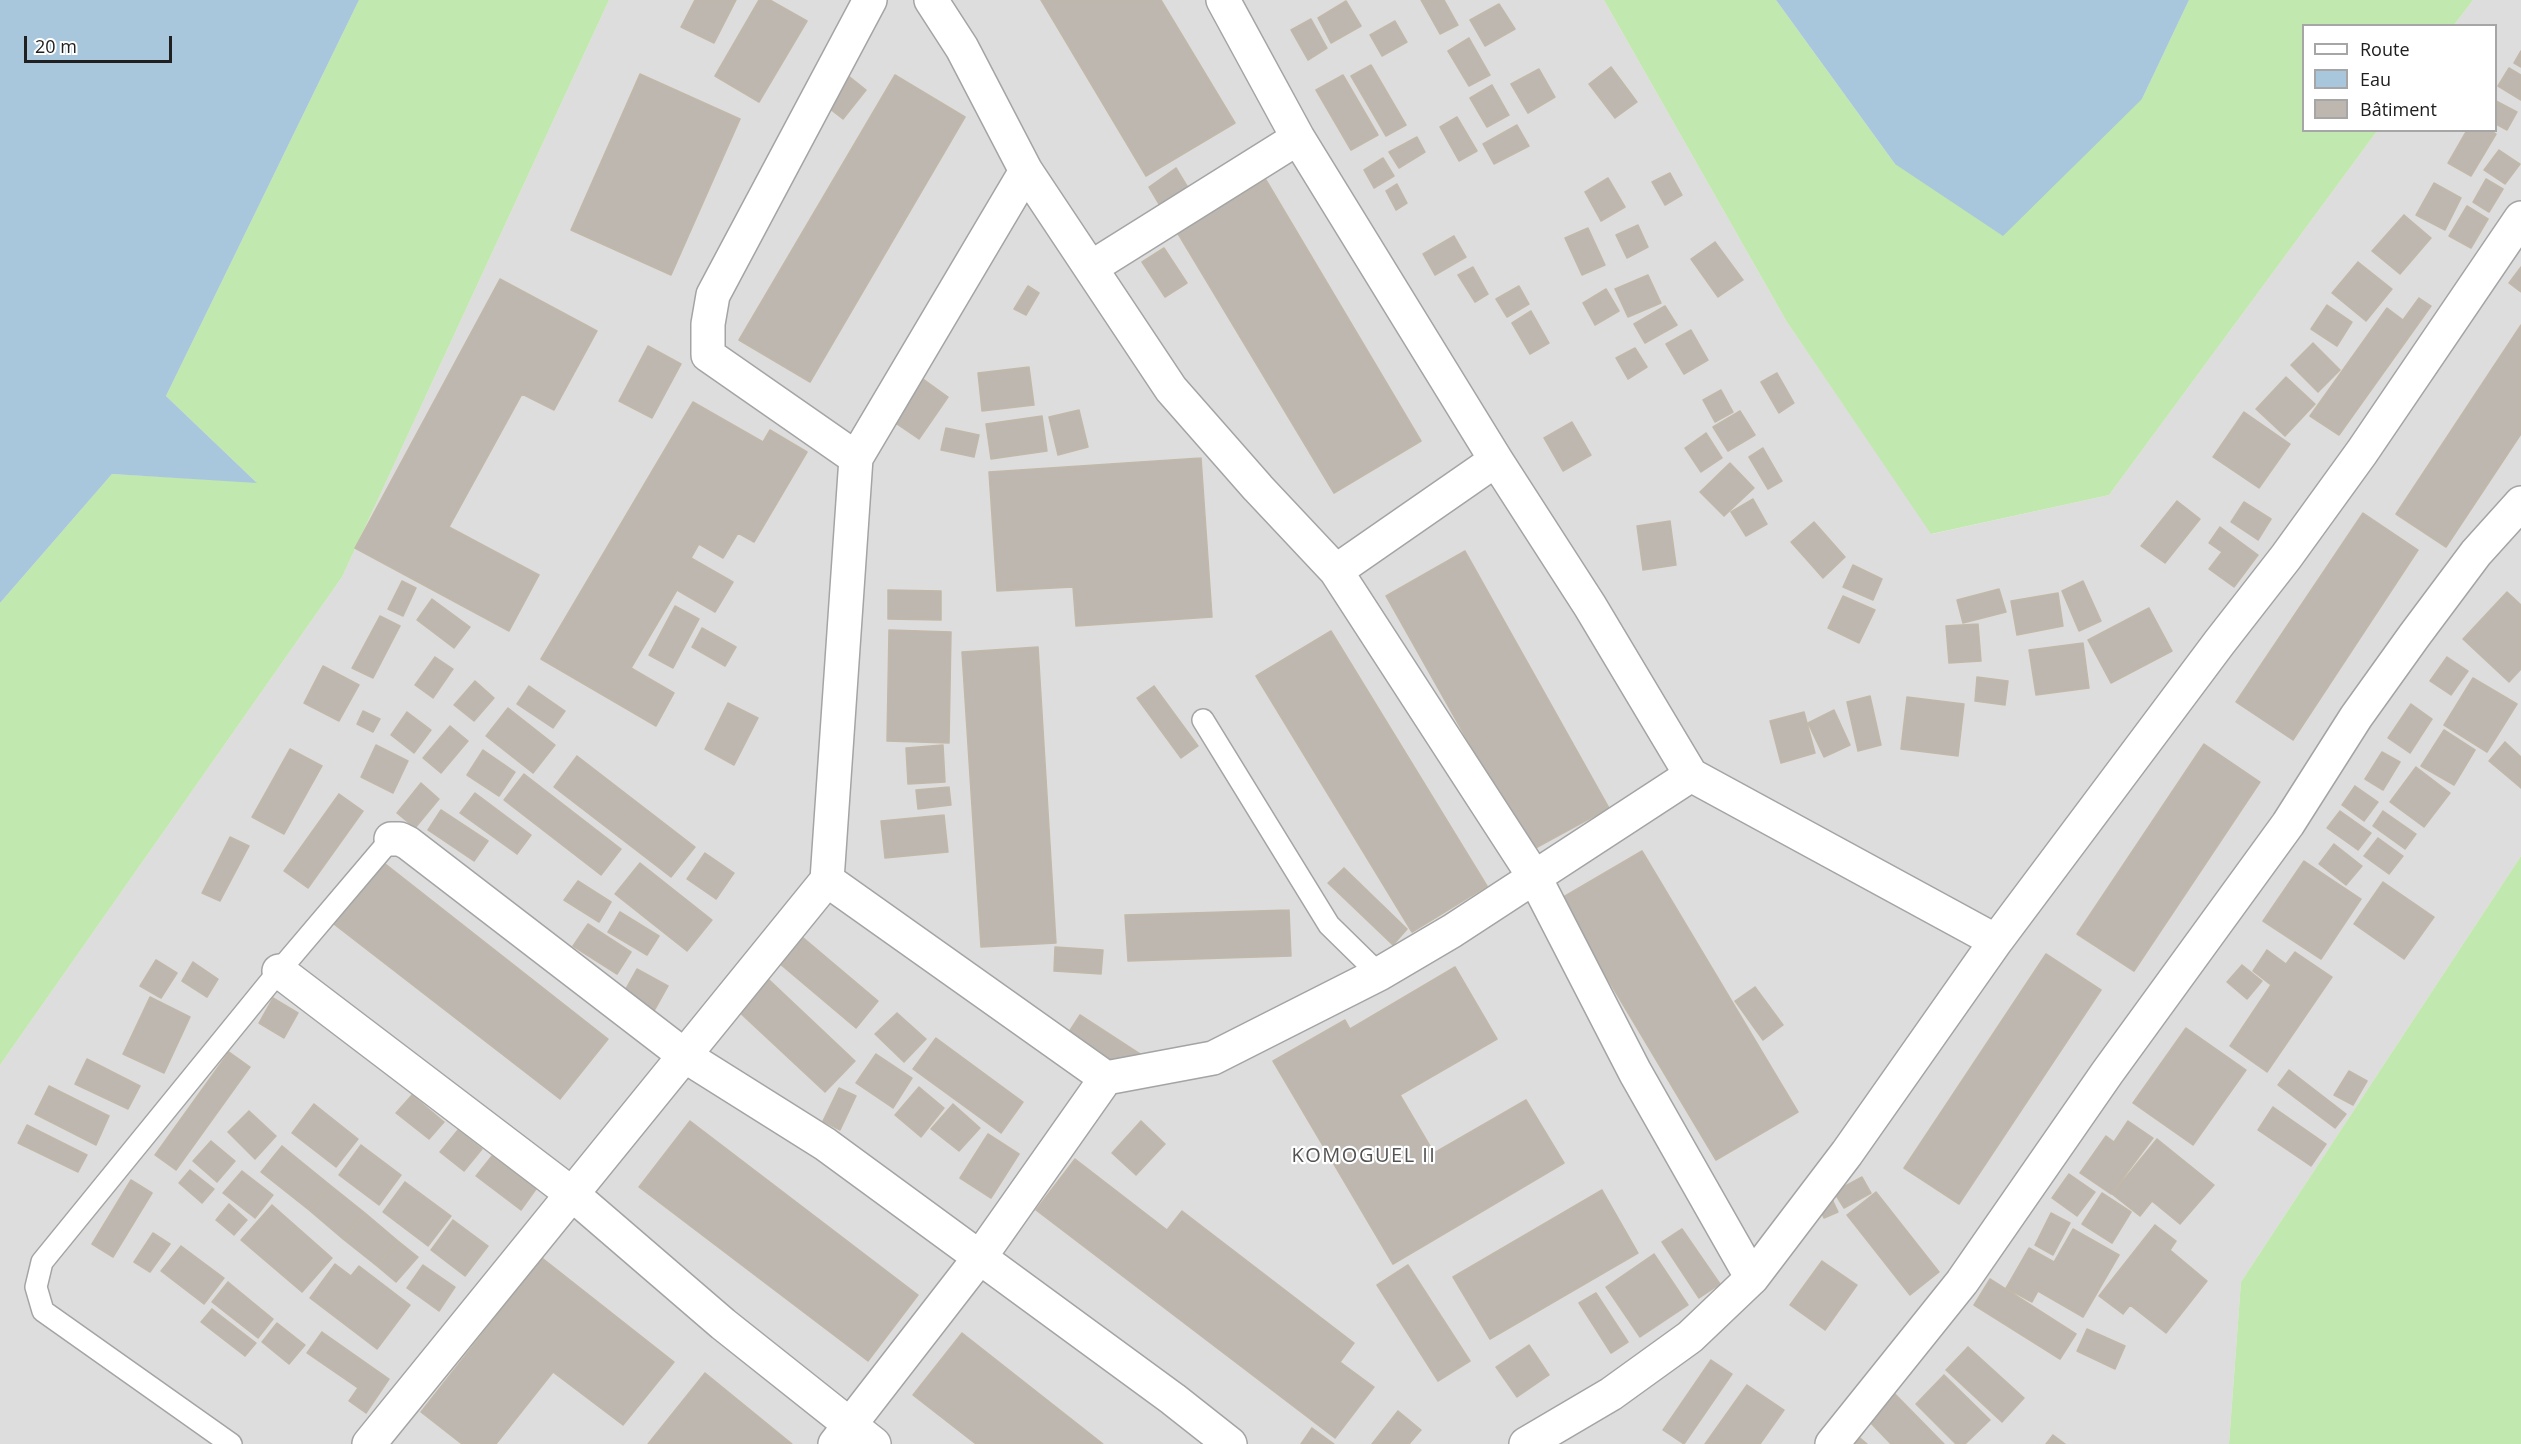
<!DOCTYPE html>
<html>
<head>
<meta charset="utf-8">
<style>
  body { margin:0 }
  #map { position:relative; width:2521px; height:1444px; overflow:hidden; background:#f0eee6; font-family:"Open Sans",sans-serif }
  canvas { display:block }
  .legend { position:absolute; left:2302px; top:24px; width:195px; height:108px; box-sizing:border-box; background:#fff; border:2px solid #a6a6a6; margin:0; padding:8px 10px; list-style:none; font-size:18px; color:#202020 }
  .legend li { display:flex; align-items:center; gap:12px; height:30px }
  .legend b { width:30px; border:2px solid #a6a6a6 }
  .scale { position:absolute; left:24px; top:36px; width:148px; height:27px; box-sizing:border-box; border:3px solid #202020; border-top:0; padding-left:8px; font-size:18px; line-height:21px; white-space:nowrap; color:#202020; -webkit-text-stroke:4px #fff; paint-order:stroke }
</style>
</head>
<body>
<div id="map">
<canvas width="2521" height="1444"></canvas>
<ul class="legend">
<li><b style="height:8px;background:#fff"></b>Route</li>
<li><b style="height:16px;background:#a8c7dc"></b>Eau</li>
<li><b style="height:16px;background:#bdb7b0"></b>Bâtiment</li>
</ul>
<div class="scale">20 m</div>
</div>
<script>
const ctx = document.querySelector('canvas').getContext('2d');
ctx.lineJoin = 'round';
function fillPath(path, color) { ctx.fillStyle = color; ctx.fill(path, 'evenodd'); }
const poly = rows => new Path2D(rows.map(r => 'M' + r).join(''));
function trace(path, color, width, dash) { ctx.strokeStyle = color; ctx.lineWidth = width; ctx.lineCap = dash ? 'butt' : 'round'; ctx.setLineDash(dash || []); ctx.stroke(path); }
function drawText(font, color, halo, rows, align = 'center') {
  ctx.font = font + ' "Open Sans",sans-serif'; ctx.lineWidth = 4.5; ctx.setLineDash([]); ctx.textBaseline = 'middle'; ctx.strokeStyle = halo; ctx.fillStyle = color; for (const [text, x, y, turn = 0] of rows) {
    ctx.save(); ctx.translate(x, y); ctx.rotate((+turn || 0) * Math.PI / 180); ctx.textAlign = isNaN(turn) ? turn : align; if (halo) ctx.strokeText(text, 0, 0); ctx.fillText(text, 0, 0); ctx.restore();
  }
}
const residential = poly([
  [609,0,1604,0,1787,322,1932,534,2109,495,2377,131,2496,130,2496,26,2454,25,2473,0,2521,0,2521,856,2241,1282,2229,1444,0,1444,0,1065,342,577]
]);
const grass = poly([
  [359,0,609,0,342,577,0,1065,0,603,112,474,256,482,166,396],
  [1604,0,1776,0,1895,164,2142,99,2189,0,2473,0,2454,25,2304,26,2304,130,2377,131,2109,495,1931,534,1787,322],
  [2521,856,2521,1444,2229,1444,2241,1282]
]);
const water = poly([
  [0,0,359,0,166,396,257,483,112,474,0,603],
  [1776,0,2189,0,2142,99,2003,236,1895,164]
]);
const building = poly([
  [695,0,736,0,714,43,681,27,695,0],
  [759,0,770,0,807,21,759,102,715,76,759,0],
  [1041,0,1161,0,1235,123,1146,176,1041,0],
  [1421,0,1444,0,1458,25,1440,34,1421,0],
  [1346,1,1361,26,1331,43,1318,18,1346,1],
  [1499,4,1515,29,1485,46,1470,20,1499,4],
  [1311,19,1327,48,1308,60,1291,30,1311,19],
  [1395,21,1407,42,1382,56,1370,35,1395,21],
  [1469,38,1490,75,1469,86,1448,51,1469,38],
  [2521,51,2521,67,2514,63,2521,51],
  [1371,65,1406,125,1386,136,1351,76,1371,65],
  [1611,67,1637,102,1615,118,1589,84,1611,67],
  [2509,68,2521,75,2521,100,2498,86,2509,68],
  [1539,69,1555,97,1528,113,1511,84,1539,69],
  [841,70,866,90,843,119,817,99,841,70],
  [640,74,740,119,671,275,571,230,640,74],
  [895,75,965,117,810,382,739,340,895,75],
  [1343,75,1378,135,1351,150,1316,90,1343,75],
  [1492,85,1509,115,1487,127,1470,98,1492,85],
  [2496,101,2517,112,2507,130,2496,124,2496,101],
  [1457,117,1477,151,1459,161,1440,127,1457,117],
  [1517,125,1529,146,1494,164,1483,144,1517,125],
  [2467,130,2490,130,2496,134,2471,176,2448,163,2467,130],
  [1417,137,1425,152,1399,168,1389,152,1417,137],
  [2499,150,2520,164,2505,184,2484,170,2499,150],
  [1383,158,1394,176,1374,188,1364,170,1383,158],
  [1176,168,1190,191,1162,209,1149,187,1176,168],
  [1670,173,1682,195,1665,205,1652,182,1670,173],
  [1608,178,1625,207,1601,221,1585,192,1608,178],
  [2486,179,2503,189,2489,212,2473,202,2486,179],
  [1266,180,1421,441,1334,493,1177,232,1266,180],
  [2434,183,2461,198,2445,230,2416,215,2434,183],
  [1397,184,1407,203,1396,210,1386,191,1397,184],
  [2467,206,2488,219,2471,248,2449,236,2467,206],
  [2404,215,2431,238,2400,274,2372,251,2404,215],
  [1638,225,1648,247,1627,258,1616,235,1638,225],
  [1588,228,1605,265,1582,275,1565,238,1588,228],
  [1454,236,1466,257,1435,275,1423,254,1454,236],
  [1715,242,1743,280,1718,297,1691,259,1715,242],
  [1164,248,1187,283,1165,297,1142,262,1164,248],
  [2358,262,2392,289,2366,321,2332,293,2358,262],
  [1473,267,1488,294,1475,302,1458,275,1473,267],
  [2521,267,2521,292,2509,283,2521,267],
  [1648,275,1661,303,1628,317,1615,289,1648,275],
  [500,279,597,331,554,410,522,394,449,527,539,575,509,631,355,548,500,279],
  [1028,286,1039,293,1026,315,1014,309,1028,286],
  [1519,286,1529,304,1507,317,1496,299,1519,286],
  [1606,289,1619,311,1595,325,1583,303,1606,289],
  [2419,298,2431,306,2339,435,2310,416,2387,308,2403,320,2419,298],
  [2327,305,2352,322,2337,346,2311,329,2327,305],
  [1665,306,1677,325,1645,343,1634,324,1665,306],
  [1531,311,1549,343,1530,354,1512,323,1531,311],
  [2521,325,2521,434,2446,547,2396,514,2521,325],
  [1691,330,1708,360,1684,374,1666,344,1691,330],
  [2313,343,2340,370,2318,392,2291,365,2313,343],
  [648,346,681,364,652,418,619,401,648,346],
  [1635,348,1647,367,1628,379,1616,358,1635,348],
  [1029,367,1034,405,982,411,978,373,1029,367],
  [1777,373,1794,403,1779,413,1761,382,1777,373],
  [2286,377,2315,404,2285,436,2256,409,2286,377],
  [923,379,948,397,919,439,894,422,923,379],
  [1721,390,1733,412,1715,422,1703,400,1721,390],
  [693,402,763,442,770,430,807,452,754,542,738,533,723,558,699,544,691,558,733,582,715,612,677,590,631,668,674,693,656,726,541,659,693,402],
  [1079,410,1088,447,1058,455,1049,417,1079,410],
  [1740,411,1755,435,1728,451,1713,427,1740,411],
  [2244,412,2290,444,2259,488,2213,457,2244,412],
  [1042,416,1047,451,991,459,986,424,1042,416],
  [1572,422,1591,455,1563,471,1544,438,1572,422],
  [946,428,979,435,974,457,941,450,946,428],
  [1706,433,1722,458,1701,472,1685,448,1706,433],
  [1763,448,1782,481,1768,489,1749,457,1763,448],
  [1201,458,1212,617,1076,626,1073,587,997,591,989,472,1201,458],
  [1730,463,1754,488,1724,516,1700,492,1730,463],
  [1753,499,1767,524,1746,536,1731,512,1753,499],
  [2177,501,2200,519,2165,563,2141,546,2177,501],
  [2244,502,2271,519,2258,540,2231,522,2244,502],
  [2363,513,2418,550,2293,740,2236,702,2363,513],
  [1670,521,1676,565,1643,570,1637,526,1670,521],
  [1814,522,1845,557,1823,578,1791,542,1814,522],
  [2220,527,2258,555,2234,587,2209,569,2222,552,2209,543,2220,527],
  [1465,551,1609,808,1530,851,1386,596,1465,551],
  [1853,565,1882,579,1873,600,1843,587,1853,565],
  [402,581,416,588,403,616,388,609,402,581],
  [2083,581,2101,621,2079,631,2062,591,2083,581],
  [1999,589,2006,612,1963,623,1957,600,1999,589],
  [888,590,941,591,941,620,888,619,888,590],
  [2507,592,2521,605,2521,669,2509,682,2463,639,2507,592],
  [2058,593,2063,626,2017,635,2011,601,2058,593],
  [1843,596,1875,610,1859,643,1828,628,1843,596],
  [432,599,470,627,454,648,417,620,432,599],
  [675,606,699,619,673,668,649,655,675,606],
  [2149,608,2172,651,2111,683,2088,640,2149,608],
  [380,616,400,626,373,678,352,668,380,616],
  [1978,624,1981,661,1949,663,1946,626,1978,624],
  [702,628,736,647,725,666,692,647,702,628],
  [889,630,951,632,949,743,887,741,889,630],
  [1331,631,1487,886,1412,932,1256,676,1331,631],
  [2083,643,2089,688,2036,695,2029,650,2083,643],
  [1038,647,1056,943,981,947,962,652,1038,647],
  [435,657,453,669,433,698,415,685,435,657],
  [2447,657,2468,671,2451,695,2430,681,2447,657],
  [323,666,359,685,339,721,304,703,323,666],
  [1977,677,2008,681,2005,705,1975,701,1977,677],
  [2473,678,2517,704,2487,752,2444,725,2473,678],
  [475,681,494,698,474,721,454,705,475,681],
  [529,686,565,711,553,728,517,704,529,686],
  [1154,686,1198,746,1181,758,1137,698,1154,686],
  [1870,696,1881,745,1858,751,1847,702,1870,696],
  [1907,697,1964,704,1958,756,1901,749,1907,697],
  [728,703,758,718,734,765,705,749,728,703],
  [2411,704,2432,719,2410,753,2388,738,2411,704],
  [508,708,555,745,533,773,486,736,508,708],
  [1834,710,1850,745,1824,757,1808,723,1834,710],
  [363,711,380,719,373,732,357,724,363,711],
  [407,712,431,730,414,753,391,735,407,712],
  [1804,712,1815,753,1781,763,1770,721,1804,712],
  [450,726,468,741,441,773,423,758,450,726],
  [2444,730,2475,750,2454,785,2421,766,2444,730],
  [2505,742,2521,757,2521,788,2489,761,2505,742],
  [2204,744,2260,782,2134,971,2077,934,2204,744],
  [376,745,408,761,393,793,361,777,376,745],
  [943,745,945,782,908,784,906,748,943,745],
  [290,749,322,766,284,834,252,817,290,749],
  [483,750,515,772,499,796,467,775,483,750],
  [2382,752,2400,762,2383,790,2365,779,2382,752],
  [577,756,695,847,671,877,554,787,577,756],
  [2416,767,2450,793,2424,827,2390,802,2416,767],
  [524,774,621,849,601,875,504,800,524,774],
  [421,783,439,799,415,828,397,813,421,783],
  [2355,786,2378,802,2364,821,2342,805,2355,786],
  [949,787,951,805,918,809,916,790,949,787],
  [475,793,531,835,517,854,460,813,475,793],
  [339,794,363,811,308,888,284,871,339,794],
  [441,810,488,841,474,861,428,830,441,810],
  [2340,811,2371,833,2358,850,2327,828,2340,811],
  [2383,811,2416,834,2405,849,2373,826,2383,811],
  [944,815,948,852,885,858,881,821,944,815],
  [230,837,249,846,220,901,202,893,230,837],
  [2378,838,2403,856,2389,874,2364,856,2378,838],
  [2334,844,2362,866,2346,885,2319,864,2334,844],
  [1642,851,1798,1112,1716,1160,1560,899,1642,851],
  [705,853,734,873,716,899,687,879,705,853],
  [379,859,608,1039,560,1099,330,921,379,859],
  [2304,861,2361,899,2321,959,2263,921,2304,861],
  [640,863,712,920,687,951,615,894,640,863],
  [1344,868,1407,929,1393,945,1328,883,1344,868],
  [578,881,611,902,599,922,564,900,578,881],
  [2383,882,2434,917,2404,959,2354,924,2383,882],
  [1289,910,1291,956,1128,961,1125,915,1289,910],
  [620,912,659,936,647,955,608,932,620,912],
  [588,924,631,952,617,974,573,946,588,924],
  [801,936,878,1001,856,1028,779,963,801,936],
  [1055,947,1103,950,1101,974,1054,971,1055,947],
  [2267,950,2286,964,2295,952,2332,977,2267,1072,2230,1046,2271,985,2253,971,2267,950],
  [2046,954,2101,990,1959,1204,1904,1168,2046,954],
  [156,960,177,973,161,998,140,986,156,960],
  [193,962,218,979,207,997,182,981,193,962],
  [2242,965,2262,981,2247,999,2227,982,2242,965],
  [1455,967,1497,1039,1400,1095,1434,1153,1526,1100,1564,1163,1393,1264,1273,1061,1345,1020,1350,1029,1455,967],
  [637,969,668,986,654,1011,623,994,637,969],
  [766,977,855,1061,825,1092,736,1009,766,977],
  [1755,987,1783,1025,1763,1040,1735,1001,1755,987],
  [150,997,190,1017,164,1073,123,1054,150,997],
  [273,998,298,1013,284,1038,259,1023,273,998],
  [897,1013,926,1039,904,1062,875,1034,897,1013],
  [1080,1015,1140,1054,1128,1072,1069,1032,1080,1015],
  [2186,1028,2246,1070,2193,1145,2133,1103,2186,1028],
  [936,1038,1023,1102,1001,1133,913,1069,936,1038],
  [229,1052,250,1067,176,1170,155,1155,229,1052],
  [876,1054,912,1078,893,1108,856,1083,876,1054],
  [87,1059,140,1086,128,1109,75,1084,87,1059],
  [2289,1070,2346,1114,2335,1128,2278,1085,2289,1070],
  [2349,1071,2367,1081,2353,1105,2334,1095,2349,1071],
  [49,1086,109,1116,96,1145,35,1114,49,1086],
  [919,1087,944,1108,921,1137,895,1115,919,1087],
  [839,1088,856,1096,840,1130,823,1121,839,1088],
  [412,1095,444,1122,429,1139,396,1113,412,1095],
  [314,1104,358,1139,336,1167,292,1133,314,1104],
  [953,1104,980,1128,959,1151,931,1129,953,1104],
  [2273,1107,2326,1144,2311,1166,2258,1130,2273,1107],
  [249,1111,276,1136,255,1159,228,1132,249,1111],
  [690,1121,918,1295,868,1361,639,1187,690,1121],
  [1141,1121,1165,1144,1136,1175,1112,1153,1141,1121],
  [2128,1121,2153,1138,2111,1194,2080,1173,2106,1136,2114,1142,2128,1121],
  [27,1125,87,1155,78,1172,18,1143,27,1125],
  [458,1130,482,1149,464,1171,440,1152,458,1130],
  [988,1134,1019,1154,991,1198,960,1178,988,1134],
  [2157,1139,2214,1185,2180,1224,2152,1201,2140,1216,2112,1194,2157,1139],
  [211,1141,235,1161,217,1182,193,1161,211,1141],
  [361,1145,401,1175,379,1205,339,1175,361,1145],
  [282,1146,330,1185,309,1210,261,1172,282,1146],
  [492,1156,536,1189,521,1210,476,1176,492,1156],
  [1075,1159,1167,1230,1182,1211,1354,1343,1340,1362,1374,1387,1335,1438,1036,1210,1075,1159],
  [190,1170,214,1189,202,1203,179,1183,190,1170],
  [242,1171,273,1195,255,1218,223,1193,242,1171],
  [2069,1174,2095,1192,2077,1216,2052,1198,2069,1174],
  [1862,1177,1871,1193,1844,1208,1834,1192,1862,1177],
  [131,1180,152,1193,113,1257,92,1244,131,1180],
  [405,1182,451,1216,428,1246,383,1212,405,1182],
  [330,1185,365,1213,343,1239,309,1210,330,1185],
  [1602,1190,1638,1253,1490,1339,1453,1277,1602,1190],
  [1876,1192,1939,1272,1910,1295,1847,1215,1876,1192],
  [2102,1193,2131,1212,2112,1243,2082,1224,2102,1193],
  [1831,1197,1838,1212,1824,1218,1818,1204,1831,1197],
  [229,1204,247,1220,234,1235,216,1220,229,1204],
  [272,1205,332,1258,302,1292,241,1240,272,1205],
  [365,1213,398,1241,377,1266,343,1239,365,1213],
  [2051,1213,2070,1223,2053,1255,2035,1245,2051,1213],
  [453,1220,488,1246,465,1276,431,1250,453,1220],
  [2155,1225,2176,1241,2170,1250,2207,1281,2166,1333,2130,1305,2123,1314,2099,1296,2155,1225],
  [1682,1229,1720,1284,1699,1298,1662,1242,1682,1229],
  [2073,1229,2119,1255,2083,1317,2038,1291,2032,1302,2006,1288,2029,1248,2054,1262,2073,1229],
  [153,1233,170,1244,150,1272,134,1262,153,1233],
  [398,1241,418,1257,396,1282,377,1266,398,1241],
  [181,1246,224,1278,204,1304,161,1271,181,1246],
  [1654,1254,1688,1305,1640,1337,1606,1287,1654,1254],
  [542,1258,674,1362,623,1425,553,1372,496,1444,462,1444,421,1412,542,1258],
  [1822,1261,1857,1285,1825,1330,1790,1305,1822,1261],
  [335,1264,351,1276,359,1266,410,1305,377,1349,310,1298,335,1264],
  [423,1265,455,1287,439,1311,407,1288,423,1265],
  [1408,1265,1470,1361,1438,1381,1377,1285,1408,1265],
  [1990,1279,2076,1334,2060,1359,1974,1305,1990,1279],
  [228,1282,273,1319,258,1338,212,1302,228,1282],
  [1596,1293,1628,1342,1611,1353,1579,1303,1596,1293],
  [212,1309,256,1343,245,1356,201,1322,212,1309],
  [277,1323,305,1345,289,1364,262,1342,277,1323],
  [2087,1329,2125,1346,2115,1369,2077,1351,2087,1329],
  [322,1332,389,1379,366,1413,349,1401,358,1388,307,1353,322,1332],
  [962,1333,1103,1444,976,1444,913,1395,962,1333],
  [1529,1345,1549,1375,1517,1397,1496,1367,1529,1345],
  [1968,1347,2024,1398,2002,1422,1946,1370,1968,1347],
  [1711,1360,1732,1374,1684,1444,1663,1430,1711,1360],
  [705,1373,792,1444,648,1444,705,1373],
  [1944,1375,1990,1420,1965,1444,1956,1444,1916,1404,1944,1375],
  [1747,1385,1784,1410,1760,1444,1705,1444,1747,1385],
  [1894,1393,1944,1444,1891,1444,1867,1419,1894,1393],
  [1398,1411,1421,1430,1409,1444,1372,1444,1398,1411],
  [1312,1428,1334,1444,1301,1444,1312,1428],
  [2053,1435,2065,1444,2046,1444,2053,1435],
  [1860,1438,1867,1444,1854,1444,1860,1438]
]);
const service = poly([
  [1203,720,1329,925,1379,974],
  [231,1444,43,1311,36,1287,42,1262,279,971,391,839]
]);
const minor = poly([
  [931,0,962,48,1026,171,1171,389,1258,488,1336,571,1535,878,1635,1072,1752,1278],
  [1223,0,1298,138,1496,460,1590,606,1691,775,1996,941],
  [1092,267,1298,138],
  [856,458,1026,171],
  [1336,571,1496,460],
  [391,839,400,839,408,843,685,1056,825,1144,1173,1399,1230,1444],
  [827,880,1106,1078],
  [279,971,572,1194,723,1324,874,1444],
  [369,1444,827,880,856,458,708,355,708,324,713,295,870,0],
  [835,1444,980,1257,1106,1078,1213,1058,1379,974,1452,931,1691,775],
  [1526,1444,1611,1394,1690,1337,1752,1278,1847,1153,1996,941,2219,643,2286,557,2362,452,2521,218],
  [1832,1444,1962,1282,2107,1073,2288,824,2356,717,2414,636,2476,553,2521,503]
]);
const quarterNames = [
  ["KOMOGUEL II",1364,1156]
];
fillPath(residential, '#dedddd');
fillPath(grass, '#c1e8ae');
fillPath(water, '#a8c7dc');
fillPath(building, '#bdb7b0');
trace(building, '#c1b8a9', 1.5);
trace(service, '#a4a4a4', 24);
trace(minor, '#a4a4a4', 36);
trace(service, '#fff', 21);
trace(minor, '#fff', 33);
ctx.letterSpacing = '1.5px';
drawText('20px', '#535353', '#fff', quarterNames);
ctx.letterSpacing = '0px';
</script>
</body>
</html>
